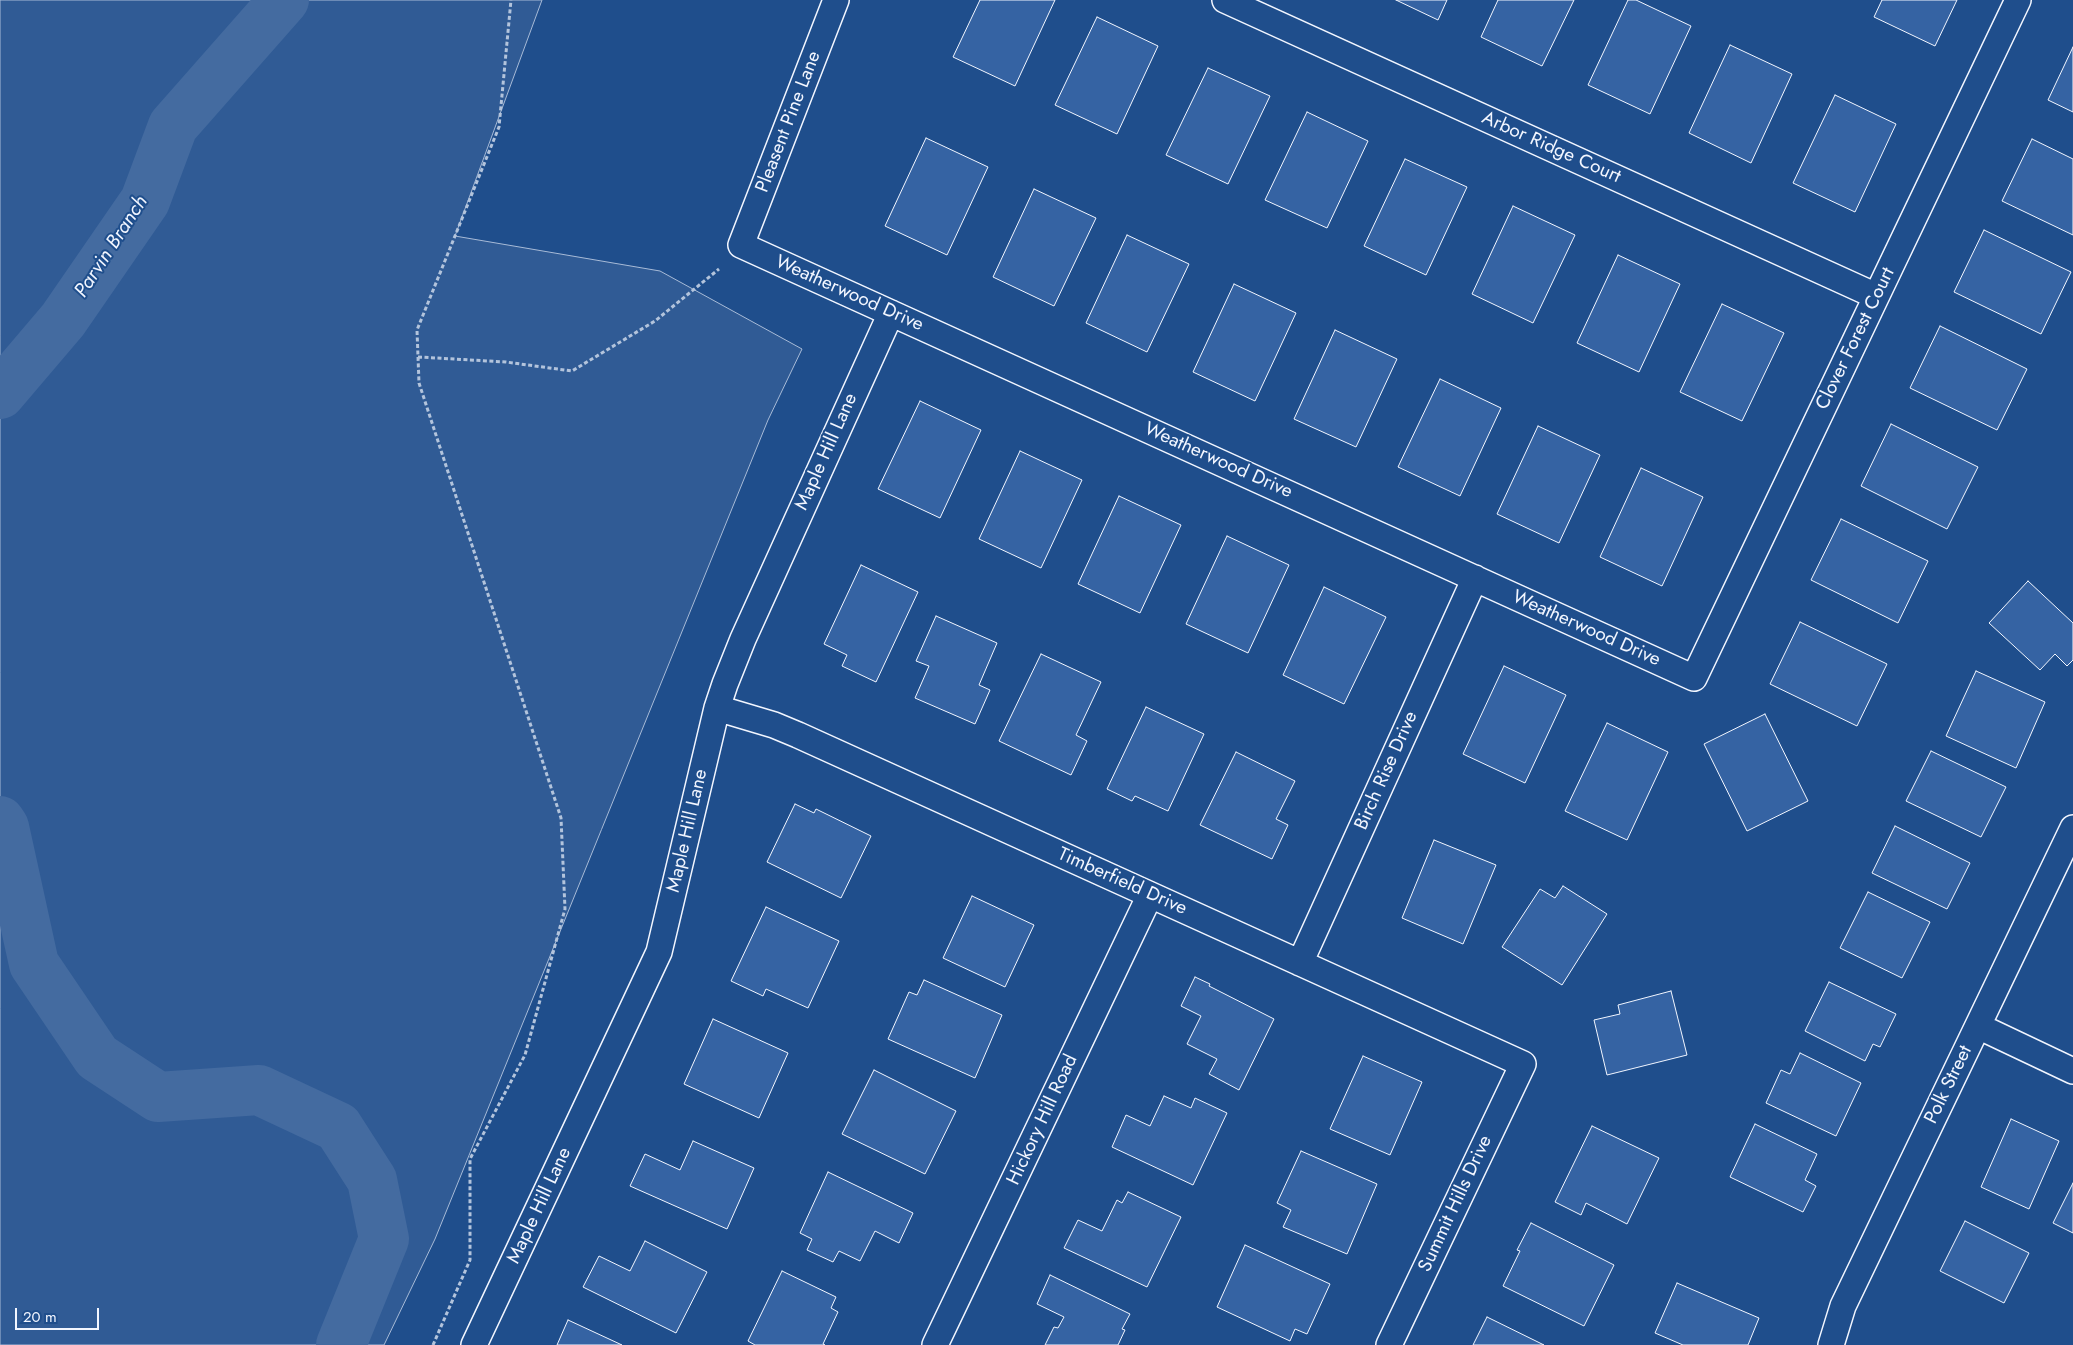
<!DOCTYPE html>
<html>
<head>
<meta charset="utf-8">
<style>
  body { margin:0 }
  #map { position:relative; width:2073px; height:1345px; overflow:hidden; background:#1f4e8c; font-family:Jost,sans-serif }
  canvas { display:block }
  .scale { position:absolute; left:15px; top:1308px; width:84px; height:22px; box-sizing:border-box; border:2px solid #f2f6ff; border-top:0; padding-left:6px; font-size:15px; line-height:18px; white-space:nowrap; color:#f2f6ff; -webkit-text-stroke:4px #1f4e8c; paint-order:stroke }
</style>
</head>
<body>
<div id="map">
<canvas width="2073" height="1345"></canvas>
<div class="scale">20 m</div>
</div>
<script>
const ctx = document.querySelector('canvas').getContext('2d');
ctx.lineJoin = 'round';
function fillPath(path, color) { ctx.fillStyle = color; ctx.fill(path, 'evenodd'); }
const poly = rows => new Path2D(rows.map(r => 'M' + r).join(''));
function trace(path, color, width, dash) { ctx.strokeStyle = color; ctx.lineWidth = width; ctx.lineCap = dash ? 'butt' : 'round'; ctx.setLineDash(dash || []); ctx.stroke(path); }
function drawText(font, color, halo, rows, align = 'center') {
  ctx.font = font + ' Jost,sans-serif'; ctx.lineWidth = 4; ctx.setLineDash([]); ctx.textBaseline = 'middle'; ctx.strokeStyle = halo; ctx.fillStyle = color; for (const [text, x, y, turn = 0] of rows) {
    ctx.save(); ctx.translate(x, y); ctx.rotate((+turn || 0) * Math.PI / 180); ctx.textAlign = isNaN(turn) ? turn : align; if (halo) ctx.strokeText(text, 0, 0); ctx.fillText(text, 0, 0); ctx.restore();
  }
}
const built = poly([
  [0,0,542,0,455,236,660,271,802,349,768,420,435,1239,384,1345,0,1345,0,0]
]);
const river = poly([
  [0,394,63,320,145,201,173,126,284,0],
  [0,821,4,827,34,964,97,1057,158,1097,259,1090,338,1127,372,1180,384,1239,341,1345]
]);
const building = poly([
  [980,0,1055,0,1015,86,953,57,980,0],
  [1396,0,1447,0,1438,20,1396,0],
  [1498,0,1574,0,1542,66,1481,37,1498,0],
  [1628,0,1636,0,1691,26,1650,114,1588,85,1628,0],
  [1882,0,1957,0,1935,46,1874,17,1882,0],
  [1097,17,1158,46,1117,134,1055,105,1097,17],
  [1730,45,1792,74,1751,163,1689,133,1730,45],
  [2073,47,2073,112,2048,100,2073,47],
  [1208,68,1270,96,1228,184,1166,155,1208,68],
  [1835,95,1896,124,1855,212,1793,183,1835,95],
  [1307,112,1368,141,1327,228,1265,200,1307,112],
  [926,138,988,167,947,255,885,226,926,138],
  [2032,139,2073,159,2073,235,2002,201,2032,139],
  [1405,159,1467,187,1426,275,1364,246,1405,159],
  [1034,189,1096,218,1054,306,993,277,1034,189],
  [1513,206,1575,235,1533,323,1472,294,1513,206],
  [1984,230,2071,272,2041,334,1954,292,1984,230],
  [1127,235,1189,264,1147,352,1086,323,1127,235],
  [1618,255,1680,284,1639,372,1577,343,1618,255],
  [1234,284,1296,313,1255,401,1193,372,1234,284],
  [1722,304,1784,333,1742,421,1680,392,1722,304],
  [1940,326,2027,369,1997,430,1910,388,1940,326],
  [1335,330,1397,359,1356,447,1294,419,1335,330],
  [1440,379,1501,408,1460,496,1398,467,1440,379],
  [920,401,981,430,940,518,878,489,920,401],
  [1891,424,1978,467,1947,529,1861,486,1891,424],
  [1538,426,1600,455,1559,543,1497,514,1538,426],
  [1020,451,1082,480,1041,568,979,539,1020,451],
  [1641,468,1703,497,1662,586,1600,557,1641,468],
  [1119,496,1181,525,1140,613,1078,584,1119,496],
  [1841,519,1928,561,1898,623,1811,580,1841,519],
  [1227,536,1289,565,1248,653,1186,624,1227,536],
  [861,565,918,592,876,682,842,666,847,655,824,644,861,565],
  [2028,581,2073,623,2073,660,2067,666,2055,654,2040,670,1989,623,2028,581],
  [1324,587,1386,617,1344,704,1283,675,1324,587],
  [936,616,997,643,979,685,990,690,975,724,915,698,929,666,916,661,936,616],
  [1800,622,1887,664,1857,726,1770,684,1800,622],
  [1041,654,1101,682,1076,735,1087,741,1071,775,999,741,1041,654],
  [1504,666,1566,695,1525,783,1463,754,1504,666],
  [1976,671,2045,702,2016,768,1946,736,1976,671],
  [1146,707,1204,734,1168,811,1135,796,1132,801,1107,789,1146,707],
  [1765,714,1808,801,1747,831,1704,744,1765,714],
  [1607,723,1668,752,1627,840,1565,811,1607,723],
  [1931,751,2006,787,1981,837,1906,801,1931,751],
  [1236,752,1295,781,1276,819,1288,825,1272,859,1200,825,1236,752],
  [795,804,814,813,816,809,871,836,841,898,767,862,795,804],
  [1895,826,1970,863,1947,909,1872,873,1895,826],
  [1434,840,1496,865,1463,944,1402,918,1434,840],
  [1563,886,1607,914,1562,985,1502,947,1540,889,1555,898,1563,886],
  [1868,892,1930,922,1902,978,1840,948,1868,892],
  [972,896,1034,925,1005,987,943,958,972,896],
  [766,907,839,941,808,1008,766,989,763,996,731,981,766,907],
  [1195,977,1210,984,1209,986,1274,1019,1239,1090,1209,1074,1217,1059,1187,1044,1201,1016,1181,1006,1195,977],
  [924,980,1002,1015,975,1078,888,1039,909,992,917,995,924,980],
  [1829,982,1896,1014,1880,1047,1873,1044,1865,1061,1805,1031,1829,982],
  [1671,991,1687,1055,1607,1075,1594,1020,1620,1014,1618,1005,1671,991],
  [713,1019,788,1053,759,1118,684,1084,713,1019],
  [1800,1053,1861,1083,1836,1136,1766,1103,1781,1070,1790,1074,1800,1053],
  [1363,1056,1422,1082,1390,1155,1330,1129,1363,1056],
  [874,1070,956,1111,925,1174,842,1134,874,1070],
  [1164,1096,1191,1108,1195,1098,1227,1113,1193,1185,1112,1147,1126,1115,1150,1126,1164,1096],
  [2011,1119,2059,1141,2029,1209,1981,1187,2011,1119],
  [1755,1124,1817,1154,1805,1180,1816,1186,1803,1212,1730,1177,1755,1124],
  [1592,1126,1659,1158,1627,1224,1586,1203,1581,1215,1555,1202,1592,1126],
  [693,1141,754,1168,727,1229,630,1186,645,1154,680,1170,693,1141],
  [1301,1151,1377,1184,1347,1254,1283,1227,1291,1210,1277,1203,1301,1151],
  [828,1172,913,1213,899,1243,875,1231,860,1261,839,1251,833,1262,807,1250,812,1239,800,1233,828,1172],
  [2073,1183,2073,1233,2053,1223,2073,1183],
  [1128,1192,1181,1217,1147,1287,1064,1248,1078,1220,1102,1231,1117,1200,1122,1203,1128,1192],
  [1965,1221,2029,1253,2004,1303,1940,1271,1965,1221],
  [1531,1223,1614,1265,1584,1326,1503,1286,1520,1251,1517,1250,1531,1223],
  [645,1241,707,1272,676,1333,583,1287,599,1256,630,1271,645,1241],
  [1245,1245,1330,1284,1307,1334,1295,1329,1290,1341,1217,1307,1245,1245],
  [782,1271,836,1297,831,1308,838,1312,823,1344,825,1345,755,1345,748,1341,782,1271],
  [1050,1275,1130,1314,1122,1329,1125,1330,1118,1345,1045,1345,1054,1327,1058,1328,1064,1317,1037,1304,1050,1275],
  [1677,1283,1759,1318,1748,1345,1683,1345,1655,1333,1677,1283],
  [1487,1317,1544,1345,1473,1345,1487,1317],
  [568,1320,622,1345,557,1345,568,1320]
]);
const path = poly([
  [418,357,506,362,572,371,655,321,719,269],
  [433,1345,470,1260,470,1159,525,1055,565,909,561,818,419,383,417,330,499,127,511,0]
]);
const street = poly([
  [836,0,741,245,1694,678,2018,0],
  [1225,0,1876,296],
  [717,708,774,725,798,735,1523,1064,1389,1345],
  [1300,963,1475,578],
  [1978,1026,2073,1071],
  [474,1345,659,952,717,708,725,684,743,639,891,313],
  [935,1345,1150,895],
  [1831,1345,1843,1306,2073,828]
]);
const streetNames = [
  ["Pleasent Pine Lane",789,122,-69],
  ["Arbor Ridge Court",1551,148,24],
  ["Weatherwood Drive",849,294,24],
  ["Clover Forest Court",1856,339,-64],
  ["Maple Hill Lane",827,452,-66],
  ["Weatherwood Drive",1218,461,24],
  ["Weatherwood Drive",1586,629,24],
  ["Birch Rise Drive",1387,771,-66],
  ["Maple Hill Lane",688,831,-77],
  ["Timberfield Drive",1122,882,24],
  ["Polk Street",1949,1085,-64],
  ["Hickory Hill Road",1043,1120,-65],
  ["Summit Hills Drive",1456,1204,-65],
  ["Maple Hill Lane",540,1206,-65]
];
const waterNames = [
  ["Parvin Branch",112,247,-57]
];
fillPath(built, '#305b95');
trace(built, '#a8bbd7', 1);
trace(river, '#446ba0', 50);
fillPath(building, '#3563a3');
trace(building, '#f2f6ff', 1);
trace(street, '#f2f6ff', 28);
trace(path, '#b3c4dc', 3, [4, 2.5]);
trace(street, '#1f4e8c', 25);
drawText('19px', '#f2f6ff', '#1f4e8c', streetNames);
drawText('italic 20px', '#f2f6ff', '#1f4e8c', waterNames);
</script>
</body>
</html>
